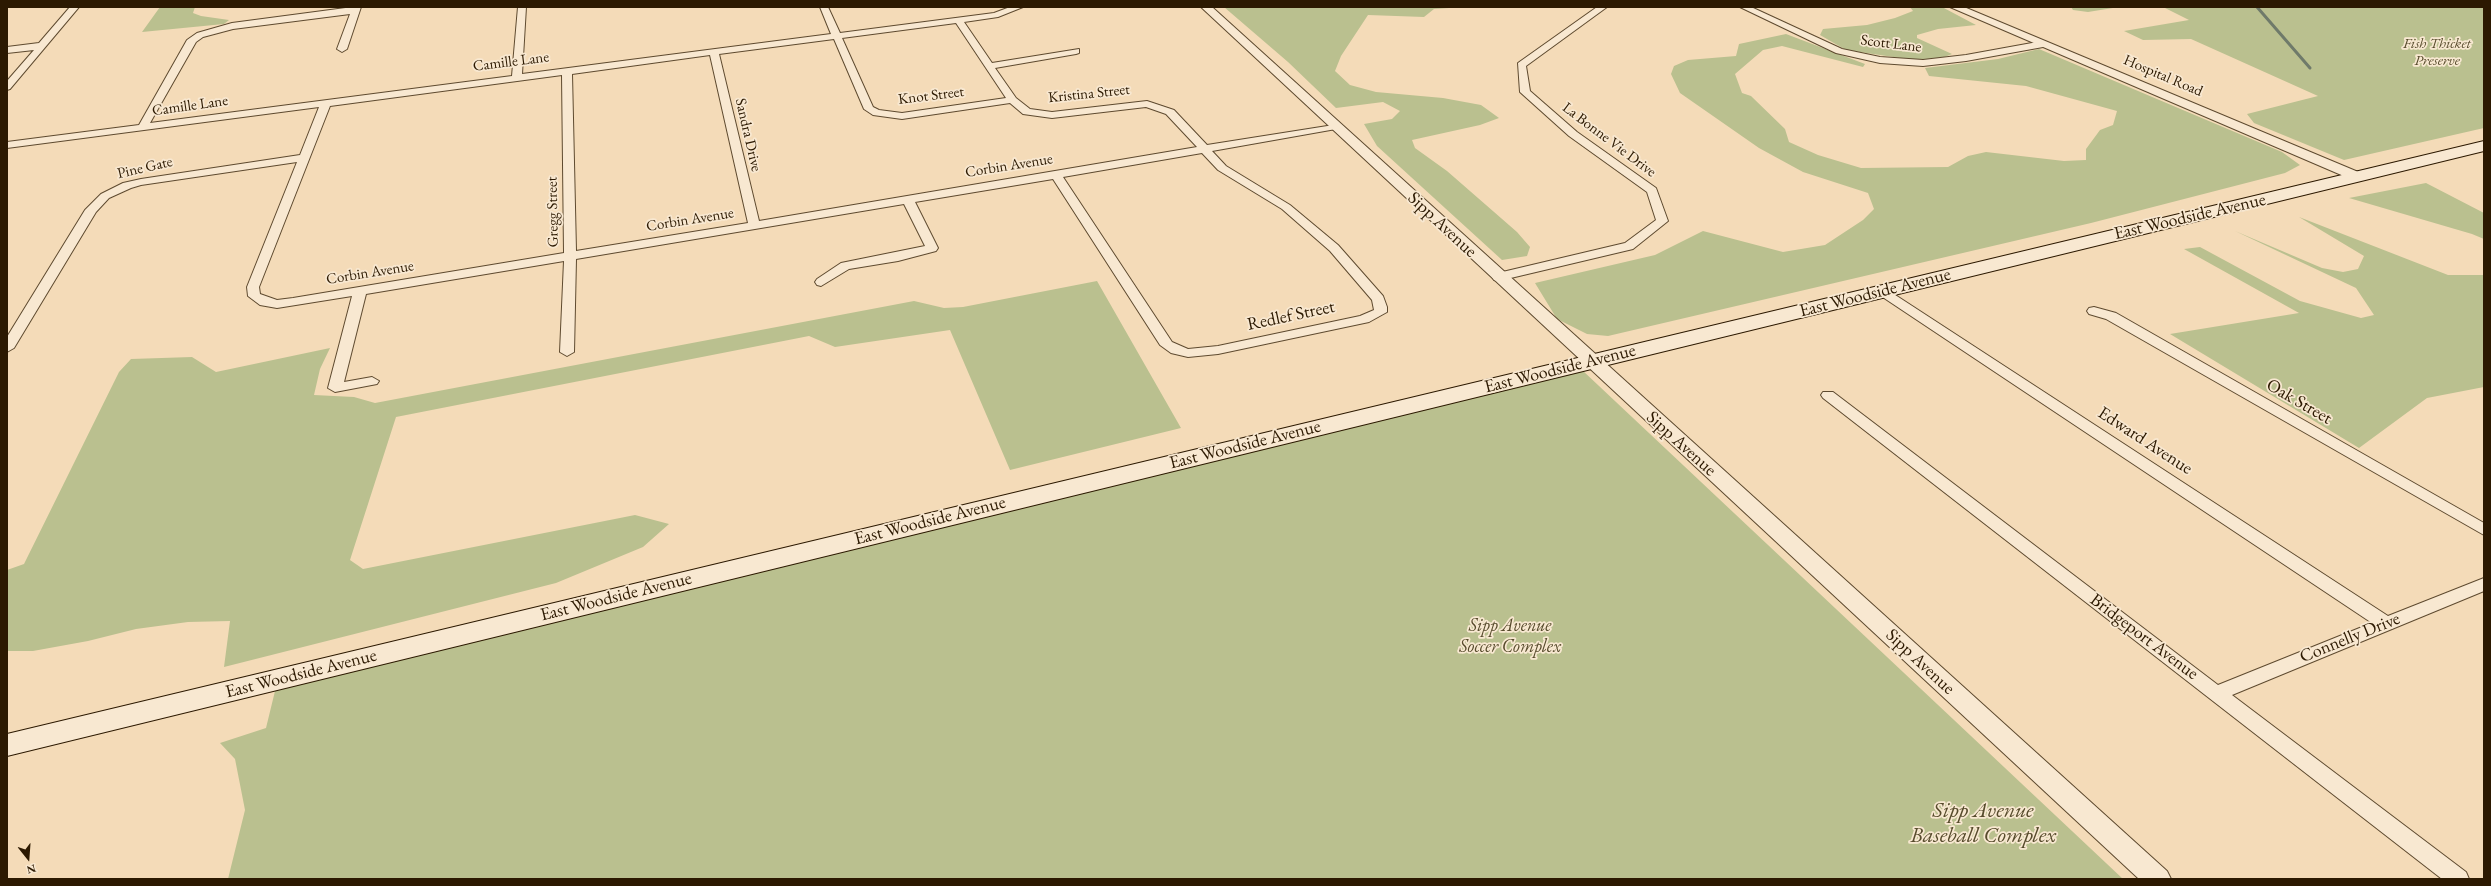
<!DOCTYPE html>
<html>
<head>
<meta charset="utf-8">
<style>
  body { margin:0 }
  #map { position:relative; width:2491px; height:886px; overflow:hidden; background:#f4dbb8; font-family:"EB Garamond",serif }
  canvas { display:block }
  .frame { position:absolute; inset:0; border:8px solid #2c1901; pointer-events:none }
  .north { position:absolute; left:8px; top:838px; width:40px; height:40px; -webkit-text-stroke:3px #f8e8d1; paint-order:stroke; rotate:163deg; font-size:11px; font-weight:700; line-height:16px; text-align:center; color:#2c1901 }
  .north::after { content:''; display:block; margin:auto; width:14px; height:18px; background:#2c1901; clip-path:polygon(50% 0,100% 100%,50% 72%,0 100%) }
</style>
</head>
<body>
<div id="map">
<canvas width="2491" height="886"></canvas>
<div class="frame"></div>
<div class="north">N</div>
</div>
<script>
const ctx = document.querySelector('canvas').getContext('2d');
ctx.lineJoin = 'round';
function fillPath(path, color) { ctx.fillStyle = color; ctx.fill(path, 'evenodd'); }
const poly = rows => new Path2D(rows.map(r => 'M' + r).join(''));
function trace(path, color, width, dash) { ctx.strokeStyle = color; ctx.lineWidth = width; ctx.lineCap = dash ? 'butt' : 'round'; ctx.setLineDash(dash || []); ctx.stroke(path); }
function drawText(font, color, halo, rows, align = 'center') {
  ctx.font = font + ' "EB Garamond",serif'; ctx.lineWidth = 3.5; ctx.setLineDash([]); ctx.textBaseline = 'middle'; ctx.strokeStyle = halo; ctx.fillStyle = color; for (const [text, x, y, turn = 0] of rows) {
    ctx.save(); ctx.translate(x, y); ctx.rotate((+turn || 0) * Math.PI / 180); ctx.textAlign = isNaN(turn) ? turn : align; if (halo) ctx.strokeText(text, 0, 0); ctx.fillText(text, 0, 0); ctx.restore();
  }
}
const green = poly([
  [160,7,195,7,193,13,201,16,229,20,224,24,142,32],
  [1224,7,1464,7,1434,9,1424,17,1368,15,1341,56,1335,71,1350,85,1376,92,1443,98,1481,105,1499,118,1480,125,1412,140,1415,148,1447,171,1517,232,1530,247,1527,256,1502,260,1377,146,1364,124,1392,119,1400,111,1383,102,1336,108,1288,62],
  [1910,7,1942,7,1976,25,1938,29,1917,35,1917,38,1952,54,1942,58,1914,60,1846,50,1820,35,1823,29,1867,25,1895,18,1913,11],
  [2071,7,2119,7,2088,12,2073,10],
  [2163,7,2484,7,2484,128,2344,160,2254,123,2247,114,2318,96,2191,39,2143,40,2124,31,2189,20],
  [1786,34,1865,64,1863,67,1782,46,1763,50,1735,74,1742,93,1751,96,1785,129,1789,142,1818,155,1861,168,1948,167,1968,156,1986,152,2064,161,2086,160,2086,149,2100,130,2113,125,2117,111,2026,86,1929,76,1925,68,1998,59,2039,49,2282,152,2300,165,2285,173,2091,223,1608,336,1587,334,1557,319,1535,283,1655,255,1703,231,1783,252,1825,245,1863,220,1874,209,1868,193,1803,172,1759,148,1680,93,1671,74,1674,66,1688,60,1736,56,1739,44],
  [2426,183,2484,213,2484,239,2472,234,2349,198],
  [2299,217,2448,275,2484,275,2484,387,2427,398,2359,448,2170,334,2299,313,2184,249,2200,247,2300,301,2361,318,2374,315,2356,288,2235,231,2322,268,2343,272,2358,269,2364,256],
  [1097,281,1181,428,1010,470,950,330,835,347,809,336,396,417,350,560,363,569,635,515,669,524,643,547,556,583,224,667,230,621,188,622,136,629,88,641,33,651,7,651,7,570,24,564,119,372,131,359,192,357,216,372,330,348,320,369,314,395,354,397,375,403,914,301,944,308,963,307],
  [1582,370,2123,879,228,879,245,810,235,759,220,743,266,728,275,691]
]);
const stream = poly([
  [2257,7,2310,68]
]);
const minor = poly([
  [70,7,79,7,10,89,7,90,7,81,34,50,7,53,7,47,39,43,70,7],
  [353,7,361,7,347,49,342,52,337,49,350,14,233,29,203,37,196,42,150,123,512,76,518,7,526,7,522,74,831,34,820,7,828,7,840,33,994,13,1010,7,1023,7,998,17,964,22,992,63,1079,49,1079,53,1076,54,995,68,1016,98,1030,109,1052,112,1147,101,1174,110,1207,145,1340,124,1340,128,1336,129,1212,151,1226,166,1290,205,1338,245,1383,296,1387,307,1387,312,1369,322,1218,354,1188,357,1171,353,1160,345,1053,179,915,202,938,248,936,251,898,261,849,269,821,286,817,285,815,282,817,279,841,263,925,246,904,204,576,259,574,352,567,356,560,352,564,261,366,294,344,382,372,377,379,381,377,384,335,392,328,388,352,296,277,308,260,305,248,296,247,287,297,162,141,185,131,188,109,198,96,212,14,348,7,352,7,337,85,210,101,194,123,183,141,179,300,155,319,107,7,148,7,142,139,125,187,40,197,33,232,23,353,7],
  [956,23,1006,98,902,113,879,110,873,107,842,38,956,23],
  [834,39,864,109,873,115,902,119,1010,103,1023,114,1052,118,1146,107,1166,114,1197,147,759,221,719,54,834,39],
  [710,55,748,223,576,251,572,74,710,55],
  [562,75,564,253,293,298,277,300,260,294,259,287,330,106,562,75],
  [1202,153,1218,170,1282,209,1330,251,1372,300,1374,310,1360,316,1218,346,1188,349,1172,342,1063,177,1202,153],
  [1597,7,1607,7,1526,66,1530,91,1577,132,1656,188,1668,221,1633,249,1498,281,1494,280,1492,277,1494,274,1625,243,1656,220,1647,192,1569,136,1520,92,1518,63,1597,7],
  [1740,7,1751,7,1842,49,1880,57,1923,60,1966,55,2043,41,2048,44,2043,47,1966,61,1923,66,1880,63,1836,53,1740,7],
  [1883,287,2388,616,2484,578,2484,591,2232,695,2466,872,2469,879,2442,879,1823,398,1821,395,1823,392,1833,392,2218,685,2372,623,1878,294,1877,291,1878,288,1883,287],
  [2094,307,2116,313,2484,523,2484,535,2106,319,2089,314,2087,311,2089,308,2094,307]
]);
const tertiary = poly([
  [1201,7,1212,7,2167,871,2171,879,2139,879,1201,7],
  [1950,7,1964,7,2363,174,2365,177,2358,181,2353,180,1950,7]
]);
const secondary = poly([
  [2484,141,2484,151,7,756,7,734,2484,141]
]);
const farStreetnames = [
  ["Scott Lane",1891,44,7],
  ["Camille Lane",511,62,-7],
  ["Hospital Road",2163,76,23],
  ["Kristina Street",1089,94,-6],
  ["Knot Street",931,96,-7],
  ["Camille Lane",190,106,-8],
  ["Sandra Drive",748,135,77],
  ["La Bonne Vie Drive",1609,140,37],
  ["Corbin Avenue",1009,166,-9],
  ["Pine Gate",145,168,-13],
  ["Gregg Street",553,212,-91],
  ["Corbin Avenue",690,220,-9],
  ["Corbin Avenue",370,273,-9]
];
const farParknames = [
  ["Fish Thicket",2437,44],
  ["Preserve",2437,61]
];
const streetNames = [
  ["East Woodside Avenue",2190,217,-13],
  ["Sipp Avenue",1442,225,43],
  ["East Woodside Avenue",1875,293,-14],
  ["Redlef Street",1291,316,-12],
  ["East Woodside Avenue",1560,369,-14],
  ["Oak Street",2299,402,30],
  ["Edward Avenue",2145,441,33],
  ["Sipp Avenue",1681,444,42],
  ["East Woodside Avenue",1245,445,-14],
  ["East Woodside Avenue",930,521,-14],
  ["East Woodside Avenue",616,597,-14],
  ["Bridgeport Avenue",2144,637,37],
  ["Connelly Drive",2350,638,-22],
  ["Sipp Avenue",1920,662,43],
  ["East Woodside Avenue",301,674,-14]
];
const parkNames = [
  ["Sipp Avenue",1510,626],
  ["Soccer Complex",1510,647]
];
const nearParknames = [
  ["Sipp Avenue",1983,811],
  ["Baseball Complex",1983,836]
];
fillPath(green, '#bac08f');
trace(stream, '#6f7a6a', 3);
trace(minor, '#5e4a2f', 2);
trace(tertiary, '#5e4a2f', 2);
trace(secondary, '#2c1901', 2);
fillPath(minor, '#f8e8d1');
fillPath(tertiary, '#f8e8d1');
fillPath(secondary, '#f8e8d1');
drawText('15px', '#2c1901', '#f8e8d1', farStreetnames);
drawText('italic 15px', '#574b2c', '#f8e8d1', farParknames);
drawText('18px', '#2c1901', '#f8e8d1', streetNames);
drawText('italic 18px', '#574b2c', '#f8e8d1', parkNames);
drawText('italic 22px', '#574b2c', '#f8e8d1', nearParknames);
</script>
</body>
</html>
